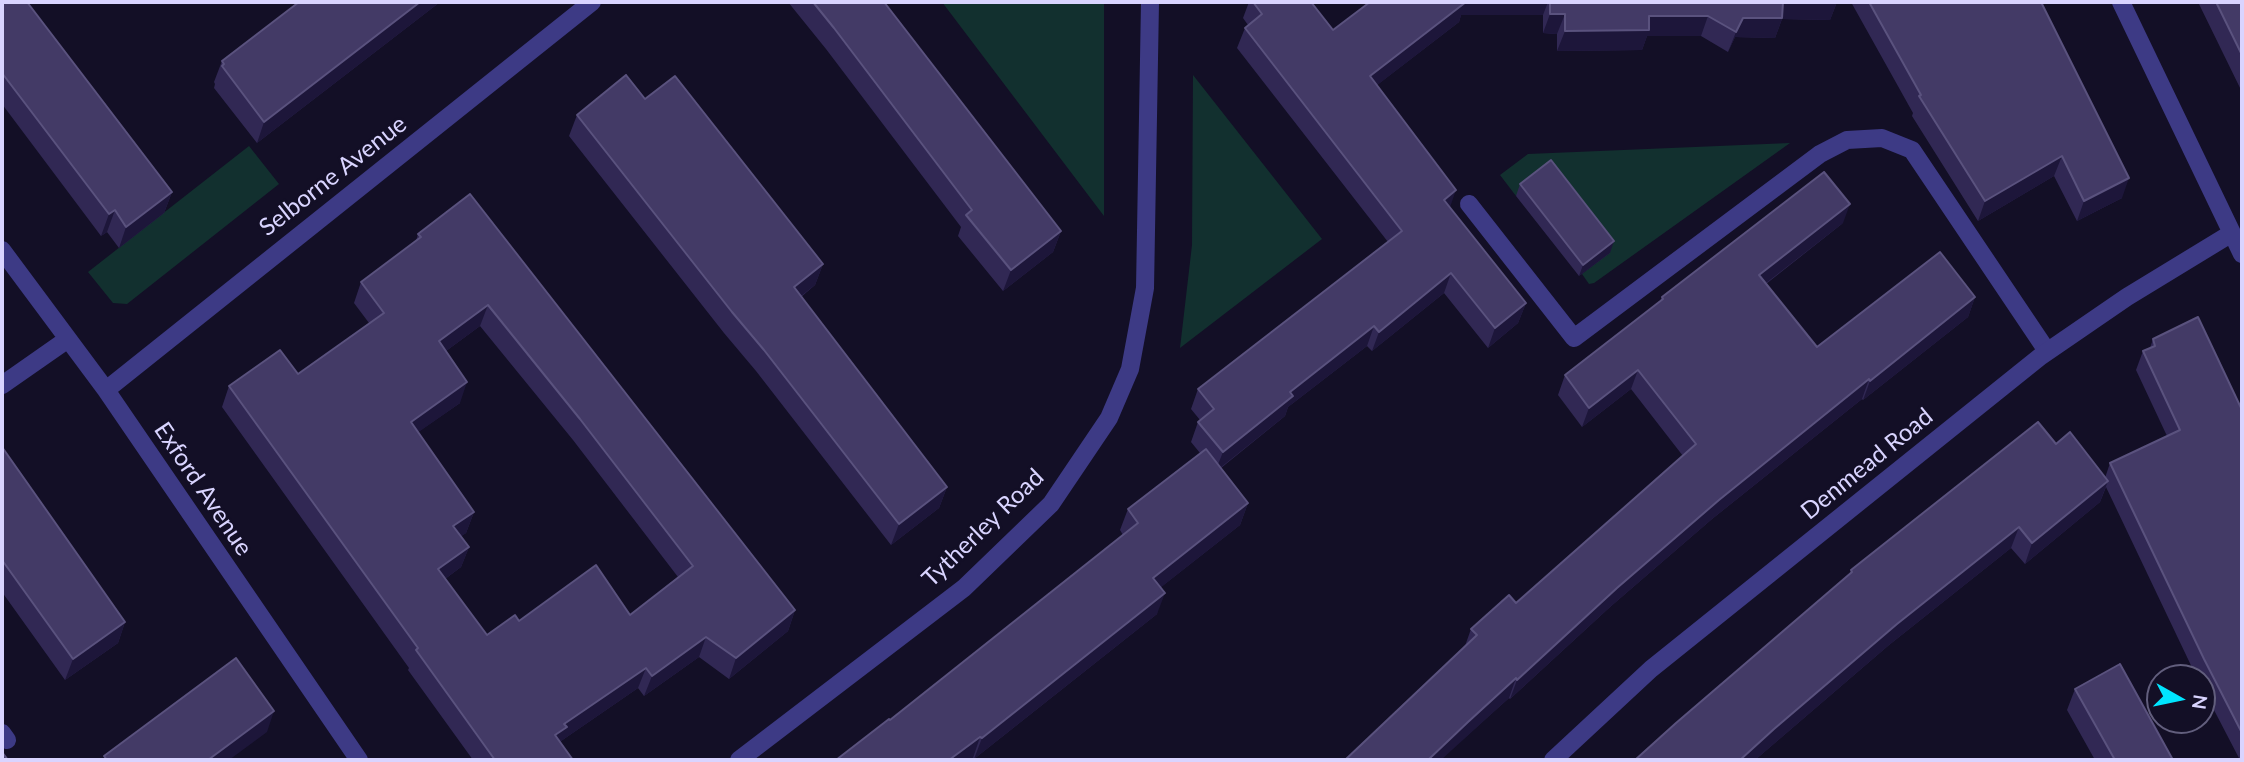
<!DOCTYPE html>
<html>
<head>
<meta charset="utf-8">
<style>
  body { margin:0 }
  #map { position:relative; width:2244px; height:762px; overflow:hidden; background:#130f26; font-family:Lato,sans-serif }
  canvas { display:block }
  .frame { position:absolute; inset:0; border:4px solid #d9d4ff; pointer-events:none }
  .north { position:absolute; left:2146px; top:664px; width:70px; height:70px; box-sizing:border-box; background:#130f26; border:2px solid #625e7d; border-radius:50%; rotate:99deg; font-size:19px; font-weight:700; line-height:28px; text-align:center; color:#d9d4ff }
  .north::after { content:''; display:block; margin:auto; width:24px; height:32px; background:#00e5ff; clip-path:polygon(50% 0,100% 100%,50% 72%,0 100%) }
</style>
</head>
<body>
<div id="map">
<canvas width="2244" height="762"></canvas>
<div class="frame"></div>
<div class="north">N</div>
</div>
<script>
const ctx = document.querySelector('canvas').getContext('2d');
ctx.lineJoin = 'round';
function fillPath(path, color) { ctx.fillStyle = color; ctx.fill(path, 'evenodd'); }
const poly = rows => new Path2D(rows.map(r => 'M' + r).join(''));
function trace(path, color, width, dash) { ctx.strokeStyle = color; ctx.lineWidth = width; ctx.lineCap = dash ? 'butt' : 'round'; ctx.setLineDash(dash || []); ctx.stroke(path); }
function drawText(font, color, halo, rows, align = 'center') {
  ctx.font = font + ' Lato,sans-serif'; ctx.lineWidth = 5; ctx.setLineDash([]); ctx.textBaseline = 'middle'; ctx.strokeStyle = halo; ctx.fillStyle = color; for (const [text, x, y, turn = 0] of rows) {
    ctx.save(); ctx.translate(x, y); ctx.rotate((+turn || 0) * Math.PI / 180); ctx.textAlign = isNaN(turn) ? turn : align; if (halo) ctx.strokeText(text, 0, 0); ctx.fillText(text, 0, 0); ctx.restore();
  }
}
const green = poly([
  [942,2,1104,2,1104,216],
  [1193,75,1322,239,1180,348,1192,245],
  [1790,143,1594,283,1589,284,1582,274,1610,252,1546,172,1516,196,1500,175,1528,154],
  [249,146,279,184,127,304,113,303,88,272]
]);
const service = poly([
  [1469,204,1574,338,1820,154,1847,140,1882,138,1912,150,2047,351]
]);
const minor = poly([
  [2121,2,2242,254],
  [2,250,106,390,359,760],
  [2,385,68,339],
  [106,390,592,2],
  [2,733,7,740],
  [739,760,964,588,1051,504,1109,418,1130,369,1145,288,1150,2],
  [1553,760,1651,669,2041,356,2127,297,2232,233]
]);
const wall = poly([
  [2,2,172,192,164,213,119,248,107,232,101,236,2,104],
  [440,2,257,143,214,88,215,84,214,82,222,61],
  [788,2,884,2,1061,231,1053,252,1003,291,958,236,961,227,826,49],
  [1249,2,1311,2,1333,30,1370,2,1837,2,1830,20,1782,19,1775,38,1735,37,1728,52,1701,36,1647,36,1642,50,1557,51,1557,34,1543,33,1543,15,1461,15,1459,22,1377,85,1450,208,1526,303,1518,323,1488,348,1444,293,1372,351,1367,346,1288,407,1285,416,1221,468,1248,503,1240,525,1161,587,1157,614,974,759,890,720,1123,535,1120,530,1128,509,1200,453,1191,442,1198,422,1200,420,1191,409,1198,389,1388,242,1237,48,1245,28,1248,25,1243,18],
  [1851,2,2041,2,2122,198,2077,221,2054,176,1978,221,1912,116,1913,113],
  [2198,2,2242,2,2242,92],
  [645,99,823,264,815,285,801,297,947,487,939,508,891,545,756,371,724,333,569,136,577,115],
  [1520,184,1610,253,1579,276,1516,196],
  [1843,223,1766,284,1817,347,1975,297,1968,317,1863,400,1862,399,1712,519,1610,607,1510,699,1509,698,1461,741,1465,646,1471,629,1516,603,1683,456,1631,389,1582,427,1558,395,1565,375,1660,301,1662,297],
  [418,234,795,610,788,631,729,679,699,657,644,696,638,688,561,741,561,743,573,760,473,760,408,670,409,668,222,407,229,386,298,374,369,323,354,303,361,282,416,241],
  [480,326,573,440,678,577,630,615,519,621,487,635,445,579,461,567,469,547,461,536,466,533,474,512,418,432,460,403,446,351],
  [2153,339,2242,410,2242,760,2240,760,2202,687,2202,678,2197,678,2106,487,2100,502,2025,564,2011,548,1889,645,1755,760,1635,760,1850,574,1851,570,2056,444,2105,478,2110,463,2167,436,2136,370,2143,351,2150,348],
  [2,447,125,622,118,643,65,680,2,592],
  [2075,689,2173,760,2095,760,2067,710]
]);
const shadedWall = poly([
  [420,2,440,2,257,143,264,122],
  [1464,2,1548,2,1543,15,1461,15,1459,22,1363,96,1370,76],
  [1782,2,1837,2,1830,20,1782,19,1775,38,1735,37,1728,52,1736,32,1743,18],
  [1550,14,1565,14,1557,34,1543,33],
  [1649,16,1708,16,1701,36,1647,36,1642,50,1557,51,1565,31],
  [2062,156,2054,176,1978,221,1985,201],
  [2129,178,2122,198,2077,221,2084,201],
  [1456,190,1449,210,1444,200],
  [172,192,164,213,119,248,126,227],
  [1850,204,1843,223,1752,294,1759,275],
  [115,210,107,232,101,236,109,214],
  [1061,231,1053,252,1003,291,1011,270],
  [1614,241,1610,253,1579,276,1583,265],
  [823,264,815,285,786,308,794,287],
  [1451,273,1444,293,1372,351,1379,332],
  [1975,297,1968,317,1863,400,1870,381],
  [1526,303,1518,323,1488,348,1495,328],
  [488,305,480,326,431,362,439,341],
  [1374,326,1367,346,1288,407,1285,416,1215,472,1223,452,1290,392],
  [1638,370,1631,389,1582,427,1589,408],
  [1869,379,1862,399,1712,519,1610,607,1510,699,1517,680,1617,588,1719,500],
  [467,382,460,403,403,443,411,422],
  [2108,481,2100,502,2025,564,2032,543],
  [947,487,939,508,891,545,899,524],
  [1248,503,1240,525,1146,599,1153,578],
  [474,512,466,533,446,547,453,526],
  [2019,527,2011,548,1889,645,1755,760,1740,760,1774,729,1897,624],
  [469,547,461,567,430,590,438,569],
  [1165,593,1157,614,974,759,982,738],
  [795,610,788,631,729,679,736,658],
  [125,622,118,643,65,680,73,659],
  [706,637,699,657,644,696,652,676],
  [646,668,638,688,561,741,559,748,555,735,564,724],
  [1516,678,1509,698,1441,760,1428,760,1468,722],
  [274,711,267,732,229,760,208,760],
  [980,737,973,758,970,760,949,760]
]);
const building = poly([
  [2,2,27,2,172,192,126,227,115,210,109,214,2,73,2,2],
  [299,2,420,2,264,122,222,66,224,64,222,61,299,2],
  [813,2,884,2,1061,231,1011,270,966,215,972,210,834,28,813,2],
  [1253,2,1311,2,1333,30,1370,2,1466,2,1370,76,1456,190,1444,200,1526,303,1495,328,1451,273,1379,332,1374,326,1290,392,1293,396,1223,452,1198,422,1214,409,1198,389,1402,231,1245,28,1262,14,1253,2],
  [1550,2,1783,2,1782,18,1743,18,1736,32,1708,16,1649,16,1649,30,1565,31,1565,14,1550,14,1550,2],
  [1869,2,2041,2,2129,178,2084,201,2062,156,1985,201,1919,96,1921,95,1869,2],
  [2216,2,2242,2,2242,55,2216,2],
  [626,75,645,99,675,76,823,264,794,287,947,487,899,524,764,350,732,312,577,115,626,75],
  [1551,160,1614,241,1583,265,1520,184,1551,160],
  [1824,172,1850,204,1759,275,1817,347,1940,252,1975,297,1870,381,1869,379,1719,500,1617,588,1517,680,1516,678,1468,722,1428,760,1345,760,1477,635,1471,629,1509,595,1516,603,1696,444,1638,370,1589,408,1565,375,1663,299,1662,297,1824,172],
  [470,194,795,610,736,658,706,637,652,676,646,668,564,724,567,727,555,735,573,760,495,760,416,650,418,648,229,386,280,350,298,374,384,313,361,282,421,237,418,234,470,194],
  [488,305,580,419,693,566,630,615,596,565,519,621,515,615,487,635,438,569,469,547,453,526,474,512,411,422,467,382,439,341,488,305],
  [2198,317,2242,410,2242,733,2204,659,2110,463,2180,430,2143,351,2155,346,2153,339,2198,317],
  [2038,422,2056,444,2070,432,2108,481,2032,543,2019,527,1897,624,1774,729,1740,760,1635,760,1676,723,1852,572,1851,570,2038,422],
  [2,447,125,622,73,659,2,560,2,447],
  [1206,449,1248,503,1153,578,1165,593,982,738,980,737,949,760,836,760,889,719,890,720,1138,523,1128,509,1206,449],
  [236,658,274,711,208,760,107,760,104,756,236,658],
  [2120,664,2173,760,2115,760,2075,689,2120,664],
  [2,752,8,760,2,760,2,752]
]);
const streetNames = [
  ["Selborne Avenue",333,176,-38],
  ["Denmead Road",1867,464,-39],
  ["Exford Avenue",203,489,56],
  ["Tytherley Road",983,528,-44]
];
fillPath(green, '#12302f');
trace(service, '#3d3a85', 18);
trace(minor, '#3d3a85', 18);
fillPath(wall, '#312854');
fillPath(shadedWall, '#1d163a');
fillPath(building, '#433a66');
trace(building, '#5a527e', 2);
drawText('24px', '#d9d4ff', '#130f26', streetNames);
</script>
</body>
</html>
